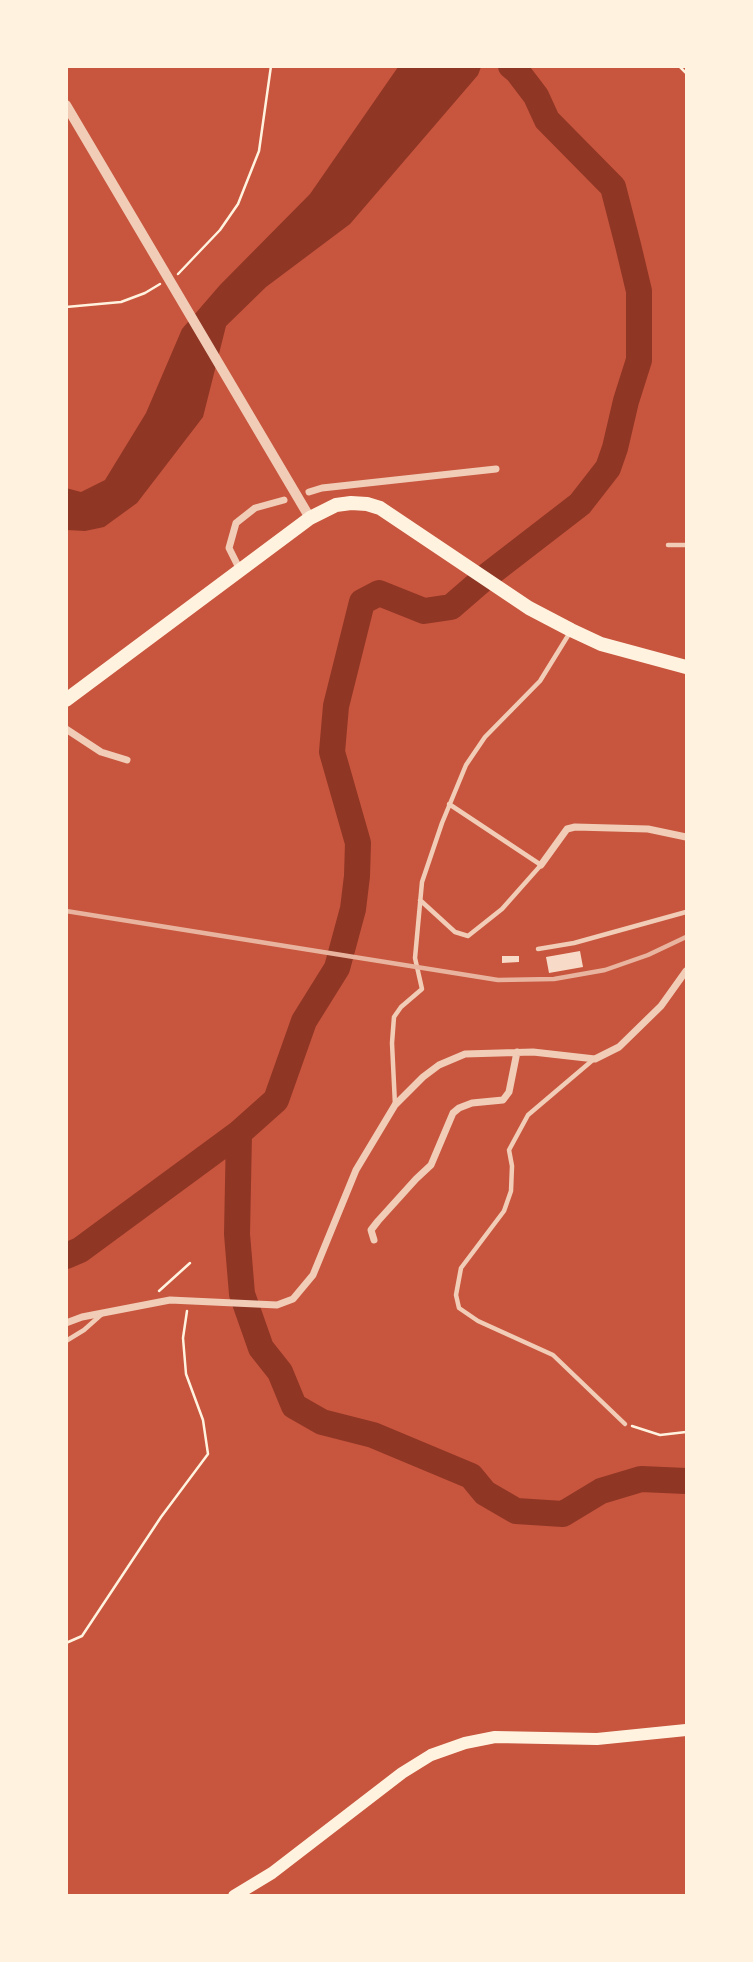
<!DOCTYPE html>
<html>
<head>
<meta charset="utf-8">
<style>
  body { margin:0 }
  #map { position:relative; width:753px; height:1962px; overflow:hidden; background:#c8553d; font-family:Roboto,sans-serif }
  canvas { display:block }
  .frame { position:absolute; inset:0; border:68px solid #fff3e0; pointer-events:none }
</style>
</head>
<body>
<div id="map">
<canvas width="753" height="1962"></canvas>
<div class="frame"></div>
</div>
<script>
const ctx = document.querySelector('canvas').getContext('2d');
ctx.lineJoin = 'round';
function fillPath(path, color) { ctx.fillStyle = color; ctx.fill(path, 'evenodd'); }
const poly = rows => new Path2D(rows.map(r => 'M' + r).join(''));
function trace(path, color, width, dash) { ctx.strokeStyle = color; ctx.lineWidth = width; ctx.lineCap = dash ? 'butt' : 'round'; ctx.setLineDash(dash || []); ctx.stroke(path); }
const water = poly([
  [398,67,481,67,478,75,350,224,266,287,226,326,203,417,137,503,104,527,85,531,67,530,66,488,81,492,105,480,146,413,182,329,220,285,310,194]
]);
const river = poly([
  [239,1133,237,1234,242,1294,261,1348,280,1372,294,1406,322,1422,373,1435,471,1476,485,1493,516,1511,563,1514,601,1491,641,1479,686,1481],
  [66,1256,80,1250,239,1133,276,1100,304,1021,337,968,353,909,357,876,358,843,332,752,336,706,362,602,379,593,424,611,451,607,488,575,580,504,608,468,615,448,626,401,639,360,639,291,628,245,613,187,547,120,536,96,517,71,511,66]
]);
const building = poly([
  [580,951,583,967,549,973,546,957],
  [502,956,519,956,519,962,502,963]
]);
const path = poly([
  [679,66,686,73],
  [178,274,220,230,238,204,259,151,271,66],
  [66,307,121,302,145,293,160,284],
  [159,1291,190,1263],
  [632,1426,660,1435,686,1432],
  [66,1643,82,1636,161,1517,208,1454,203,1420,186,1374,183,1338,187,1311]
]);
const service = poly([
  [668,545,686,545],
  [420,900,455,932,468,936,502,909,541,865,449,804],
  [538,949,574,943,686,912],
  [594,1059,528,1115,509,1150,512,1166,511,1191,504,1211,461,1268,456,1295,459,1308,478,1321,553,1355,625,1424],
  [395,1105,392,1043,394,1017,401,1007,422,989,415,958,422,882,442,823,466,765,485,737,540,681,569,634],
  [66,1341,84,1330,102,1314]
]);
const minor = poly([
  [309,492,322,488,496,469],
  [240,570,229,548,236,523,255,508,284,500],
  [66,729,101,752,127,760],
  [541,865,567,829,575,827,648,829,686,837],
  [374,1240,371,1230,378,1221,416,1179,431,1165,453,1113,459,1108,472,1103,503,1100,509,1092,517,1052],
  [66,1323,82,1317,170,1300,277,1305,293,1299,313,1275,356,1170,395,1105,423,1077,439,1065,465,1054,533,1052,595,1059,619,1047,661,1006,686,971]
]);
const tertiary = poly([
  [66,105,310,518]
]);
const primary = poly([
  [234,1896,272,1873,402,1773,431,1755,465,1743,495,1737,597,1739,686,1730]
]);
const trunk = poly([
  [66,700,310,518,336,505,351,503,367,504,380,508,529,608,571,630,601,644,686,667]
]);
const rail = poly([
  [66,911,498,980,554,979,605,970,648,955,686,937]
]);
fillPath(water, '#8f3625');
trace(river, '#8f3625', 26);
fillPath(building, '#f7dbc8');
trace(path, '#fff3e0', 2.5);
trace(service, '#f1ccb7', 4.5);
trace(minor, '#f1ccb7', 7);
trace(tertiary, '#f1ccb7', 10);
trace(primary, '#fff3e0', 12);
trace(trunk, '#fff3e0', 14);
trace(rail, '#e9b49f', 4.5);
</script>
</body>
</html>
